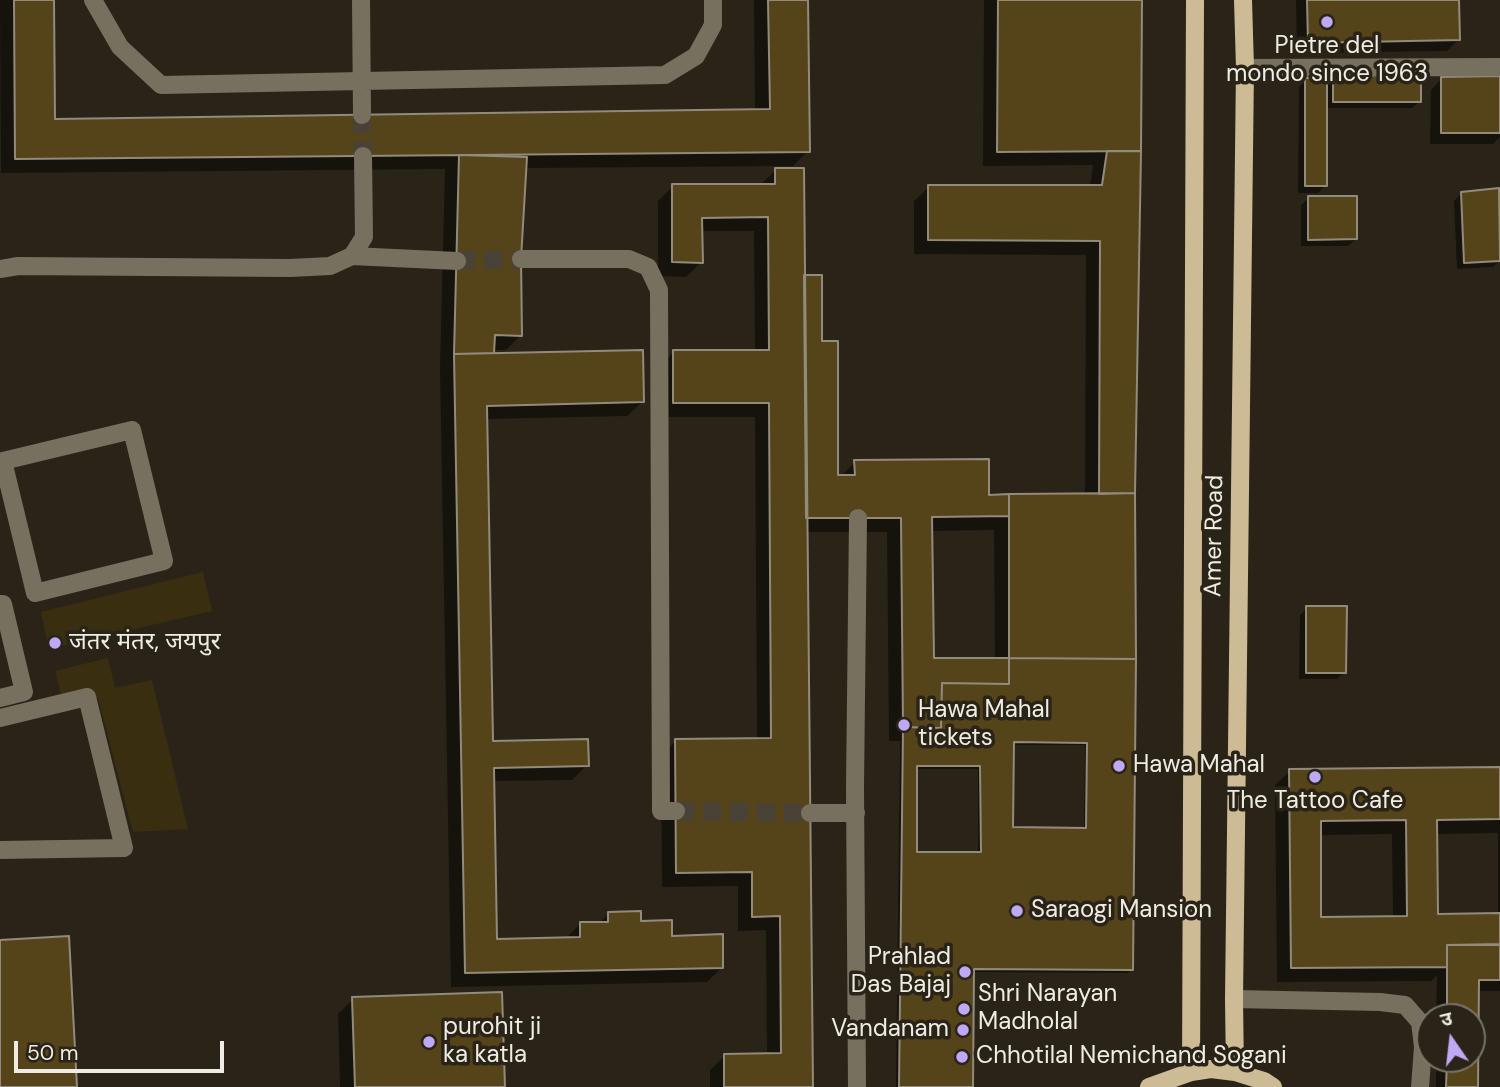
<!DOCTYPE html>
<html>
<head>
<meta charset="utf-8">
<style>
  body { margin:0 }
  #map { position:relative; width:1500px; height:1087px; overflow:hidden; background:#2a2418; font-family:"DM Sans","Noto Sans Devanagari",sans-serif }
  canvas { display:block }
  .north { position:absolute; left:1416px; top:1003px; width:70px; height:70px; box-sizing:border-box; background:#2a2418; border:2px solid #79746a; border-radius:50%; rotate:346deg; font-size:19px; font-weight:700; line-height:28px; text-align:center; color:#f0ece4 }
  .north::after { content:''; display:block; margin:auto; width:24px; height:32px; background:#bda9f5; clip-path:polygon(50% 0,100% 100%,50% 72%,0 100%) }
  .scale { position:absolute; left:14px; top:1041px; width:210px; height:32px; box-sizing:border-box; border:4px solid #f0ece4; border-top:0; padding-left:9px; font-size:21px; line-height:24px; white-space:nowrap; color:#f0ece4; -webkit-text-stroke:5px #2a2418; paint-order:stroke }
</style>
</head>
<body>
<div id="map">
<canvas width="1500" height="1087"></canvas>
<div class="north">उ</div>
<div class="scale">50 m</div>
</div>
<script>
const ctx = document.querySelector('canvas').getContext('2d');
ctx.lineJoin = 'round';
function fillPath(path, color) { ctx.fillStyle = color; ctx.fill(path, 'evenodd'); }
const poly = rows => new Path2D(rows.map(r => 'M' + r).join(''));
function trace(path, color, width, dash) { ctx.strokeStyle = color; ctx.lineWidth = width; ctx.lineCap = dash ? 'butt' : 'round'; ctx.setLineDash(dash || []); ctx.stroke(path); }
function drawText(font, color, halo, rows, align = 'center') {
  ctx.font = font + ' "DM Sans","Noto Sans Devanagari",sans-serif'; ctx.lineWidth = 7; ctx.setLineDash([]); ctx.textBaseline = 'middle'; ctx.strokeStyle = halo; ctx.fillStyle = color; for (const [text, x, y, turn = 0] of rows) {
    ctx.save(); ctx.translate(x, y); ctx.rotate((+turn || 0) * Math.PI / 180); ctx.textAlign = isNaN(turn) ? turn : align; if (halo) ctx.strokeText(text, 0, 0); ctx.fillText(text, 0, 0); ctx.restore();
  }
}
const green = poly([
  [203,572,212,611,49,649,41,612],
  [108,658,115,688,152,680,188,829,133,832,98,698,64,707,55,671]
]);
const shadow = poly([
  [0,0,52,0,54,121,755,111,754,0,807,0,808,151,793,166,524,168,519,259,521,335,506,350,493,350,492,354,642,402,627,416,486,419,491,743,587,765,572,780,492,781,495,941,565,939,580,924,599,924,609,913,640,923,722,967,707,982,451,987,440,369,445,169,1,173],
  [984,0,1140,0,1133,494,1131,970,1128,973,972,972,971,1087,896,1087,900,741,889,741,887,532,804,532,811,1087,710,1087,710,1070,725,1056,767,1055,766,930,738,931,738,886,662,887,661,755,676,741,757,740,755,417,659,417,659,367,674,352,755,351,754,231,701,231,701,262,686,277,658,276,658,201,673,186,760,185,776,170,820,342,836,477,840,477,855,462,987,496,1085,496,1086,255,914,254,914,201,929,187,1090,187,1093,165,983,166],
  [994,530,995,660,932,660,930,531],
  [1012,745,1085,745,1084,829,1012,829],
  [915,769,978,769,978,854,916,854],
  [1296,0,1457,0,1458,40,1447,51,1297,53],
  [1334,76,1420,101,1412,108,1325,108,1325,186,1318,193,1298,193,1299,87,1306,80,1325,85],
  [1442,78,1500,78,1500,137,1493,144,1430,144,1431,90],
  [1497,190,1500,260,1493,267,1457,269,1454,201,1461,194],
  [1309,198,1356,239,1348,246,1301,246,1301,205],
  [1307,608,1344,672,1337,679,1299,679,1300,615],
  [1500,769,1500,991,1477,991,1476,1087,1436,1087,1436,1059,1472,1059,1472,1017,1436,1017,1437,975,1431,981,1277,982,1275,785,1290,771],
  [1498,833,1498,915,1436,916,1435,834],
  [1392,834,1393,918,1320,919,1319,835],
  [353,999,504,1087,340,1087,338,1014]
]);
const building = poly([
  [14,0,54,0,55,119,770,109,768,0,808,0,810,152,15,159,14,0],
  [998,0,1142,0,1141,151,997,152,998,0],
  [1307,0,1459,0,1460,40,1308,43,1307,0],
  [1333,75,1421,75,1421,102,1333,102,1333,75],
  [1500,76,1500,133,1441,133,1441,77,1500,76],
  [1305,78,1327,78,1327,186,1305,186,1305,78],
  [1107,151,1141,151,1135,493,1099,494,1100,241,928,240,928,185,1102,185,1107,151],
  [459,155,527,157,521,259,522,336,495,335,494,353,454,354,459,155],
  [775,168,804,168,813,1087,724,1087,724,1054,781,1053,780,916,752,917,752,872,676,873,675,739,771,738,769,403,673,403,673,350,769,350,768,217,702,218,703,263,672,262,672,184,775,184,775,168],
  [1499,188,1500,261,1464,263,1461,192,1499,188],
  [1308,196,1357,196,1357,239,1308,240,1308,196],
  [804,275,822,275,822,341,838,341,838,475,855,475,854,460,989,459,989,495,1009,494,1009,516,932,517,934,658,1009,658,1009,684,942,683,941,728,903,727,901,518,806,518,804,275],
  [643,350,644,402,487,406,493,741,588,739,589,766,494,768,497,939,580,937,580,922,608,922,608,912,641,911,641,921,672,920,672,936,723,934,723,968,465,973,454,354,643,350],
  [1135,493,1136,659,1009,658,1009,494,1135,493],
  [1306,606,1347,606,1346,673,1306,673,1306,606],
  [1009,658,1136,659,1133,970,974,969,973,1087,899,1087,903,727,941,728,942,683,1009,684,1009,658],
  [1014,742,1087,743,1086,828,1013,827,1014,742],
  [917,766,980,766,981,852,917,852,917,766],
  [1500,767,1500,819,1437,820,1438,914,1500,913,1500,944,1447,945,1447,967,1291,968,1289,769,1500,767],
  [1406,820,1407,916,1321,917,1321,821,1406,820],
  [69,936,77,1087,0,1087,0,940,69,936],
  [1447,945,1500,945,1500,980,1479,980,1478,1087,1446,1087,1447,1059,1472,1059,1472,1017,1447,1017,1447,945],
  [502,992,505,1087,355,1087,352,997,502,992]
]);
const minorTunnel = poly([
  [362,115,363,156],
  [457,261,521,259],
  [676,811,810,813]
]);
const minor = poly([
  [93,0,120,47,161,85,665,75,696,56,713,25,713,0],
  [361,0,362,115],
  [1245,68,1500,67],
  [352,256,457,261],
  [521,259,629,259,648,267,659,290,661,811,676,811],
  [0,269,18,266,290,268,330,266,352,256,364,237,363,156],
  [132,430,164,561,35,593,3,461,132,430],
  [0,604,3,604,24,692,0,698],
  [0,718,87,697,124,848,0,850],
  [810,813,856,813],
  [1234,999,1380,1002,1405,1005,1420,1022,1423,1047,1420,1087],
  [857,1087,855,787,858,518]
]);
const major = poly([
  [1191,1072,1195,0],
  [1235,1072,1234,999,1245,68,1243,0],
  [1149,1087,1191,1072,1211,1069,1235,1072,1264,1081,1273,1087]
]);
const markers = [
  [1327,22,7,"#bda9f5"],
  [55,643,7,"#bda9f5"],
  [904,725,7,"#bda9f5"],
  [1119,766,7,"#bda9f5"],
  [1315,777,7,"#bda9f5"],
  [1017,911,7,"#bda9f5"],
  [965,972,7,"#bda9f5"],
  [964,1009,7,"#bda9f5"],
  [963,1030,7,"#bda9f5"],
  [429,1042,7,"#bda9f5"],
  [962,1057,7,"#bda9f5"]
];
const poiNames = [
  ["Pietre del",1327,47,"center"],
  ["mondo since 1963",1327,75,"center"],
  ["जंतर मंतर, जयपुर",69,643],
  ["Hawa Mahal",918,711],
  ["tickets",918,739],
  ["Hawa Mahal",1133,766],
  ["The Tattoo Cafe",1315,802,"center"],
  ["Saraogi Mansion",1031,911],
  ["Prahlad",951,958,"right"],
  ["Das Bajaj",951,986,"right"],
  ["Shri Narayan",978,995],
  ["Madholal",978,1023],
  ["purohit ji",443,1028],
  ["ka katla",443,1056],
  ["Vandanam",949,1030,"right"],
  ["Chhotilal Nemichand Sogani",976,1057]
];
const streetNames = [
  ["Amer Road",1215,536,-89]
];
fillPath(green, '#3a2e11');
fillPath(shadow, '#0007');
fillPath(building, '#554319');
trace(building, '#928b7c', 2);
trace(minorTunnel, '#484237', 18, [18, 9]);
trace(minor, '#78705e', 18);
trace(major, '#cdbb96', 18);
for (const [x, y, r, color] of markers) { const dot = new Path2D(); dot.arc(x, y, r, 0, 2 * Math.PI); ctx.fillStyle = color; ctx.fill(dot); trace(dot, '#2a2418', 2.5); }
drawText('24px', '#f0ece4', '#2a2418', poiNames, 'left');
drawText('24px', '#f0ece4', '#2a2418', streetNames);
</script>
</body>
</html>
